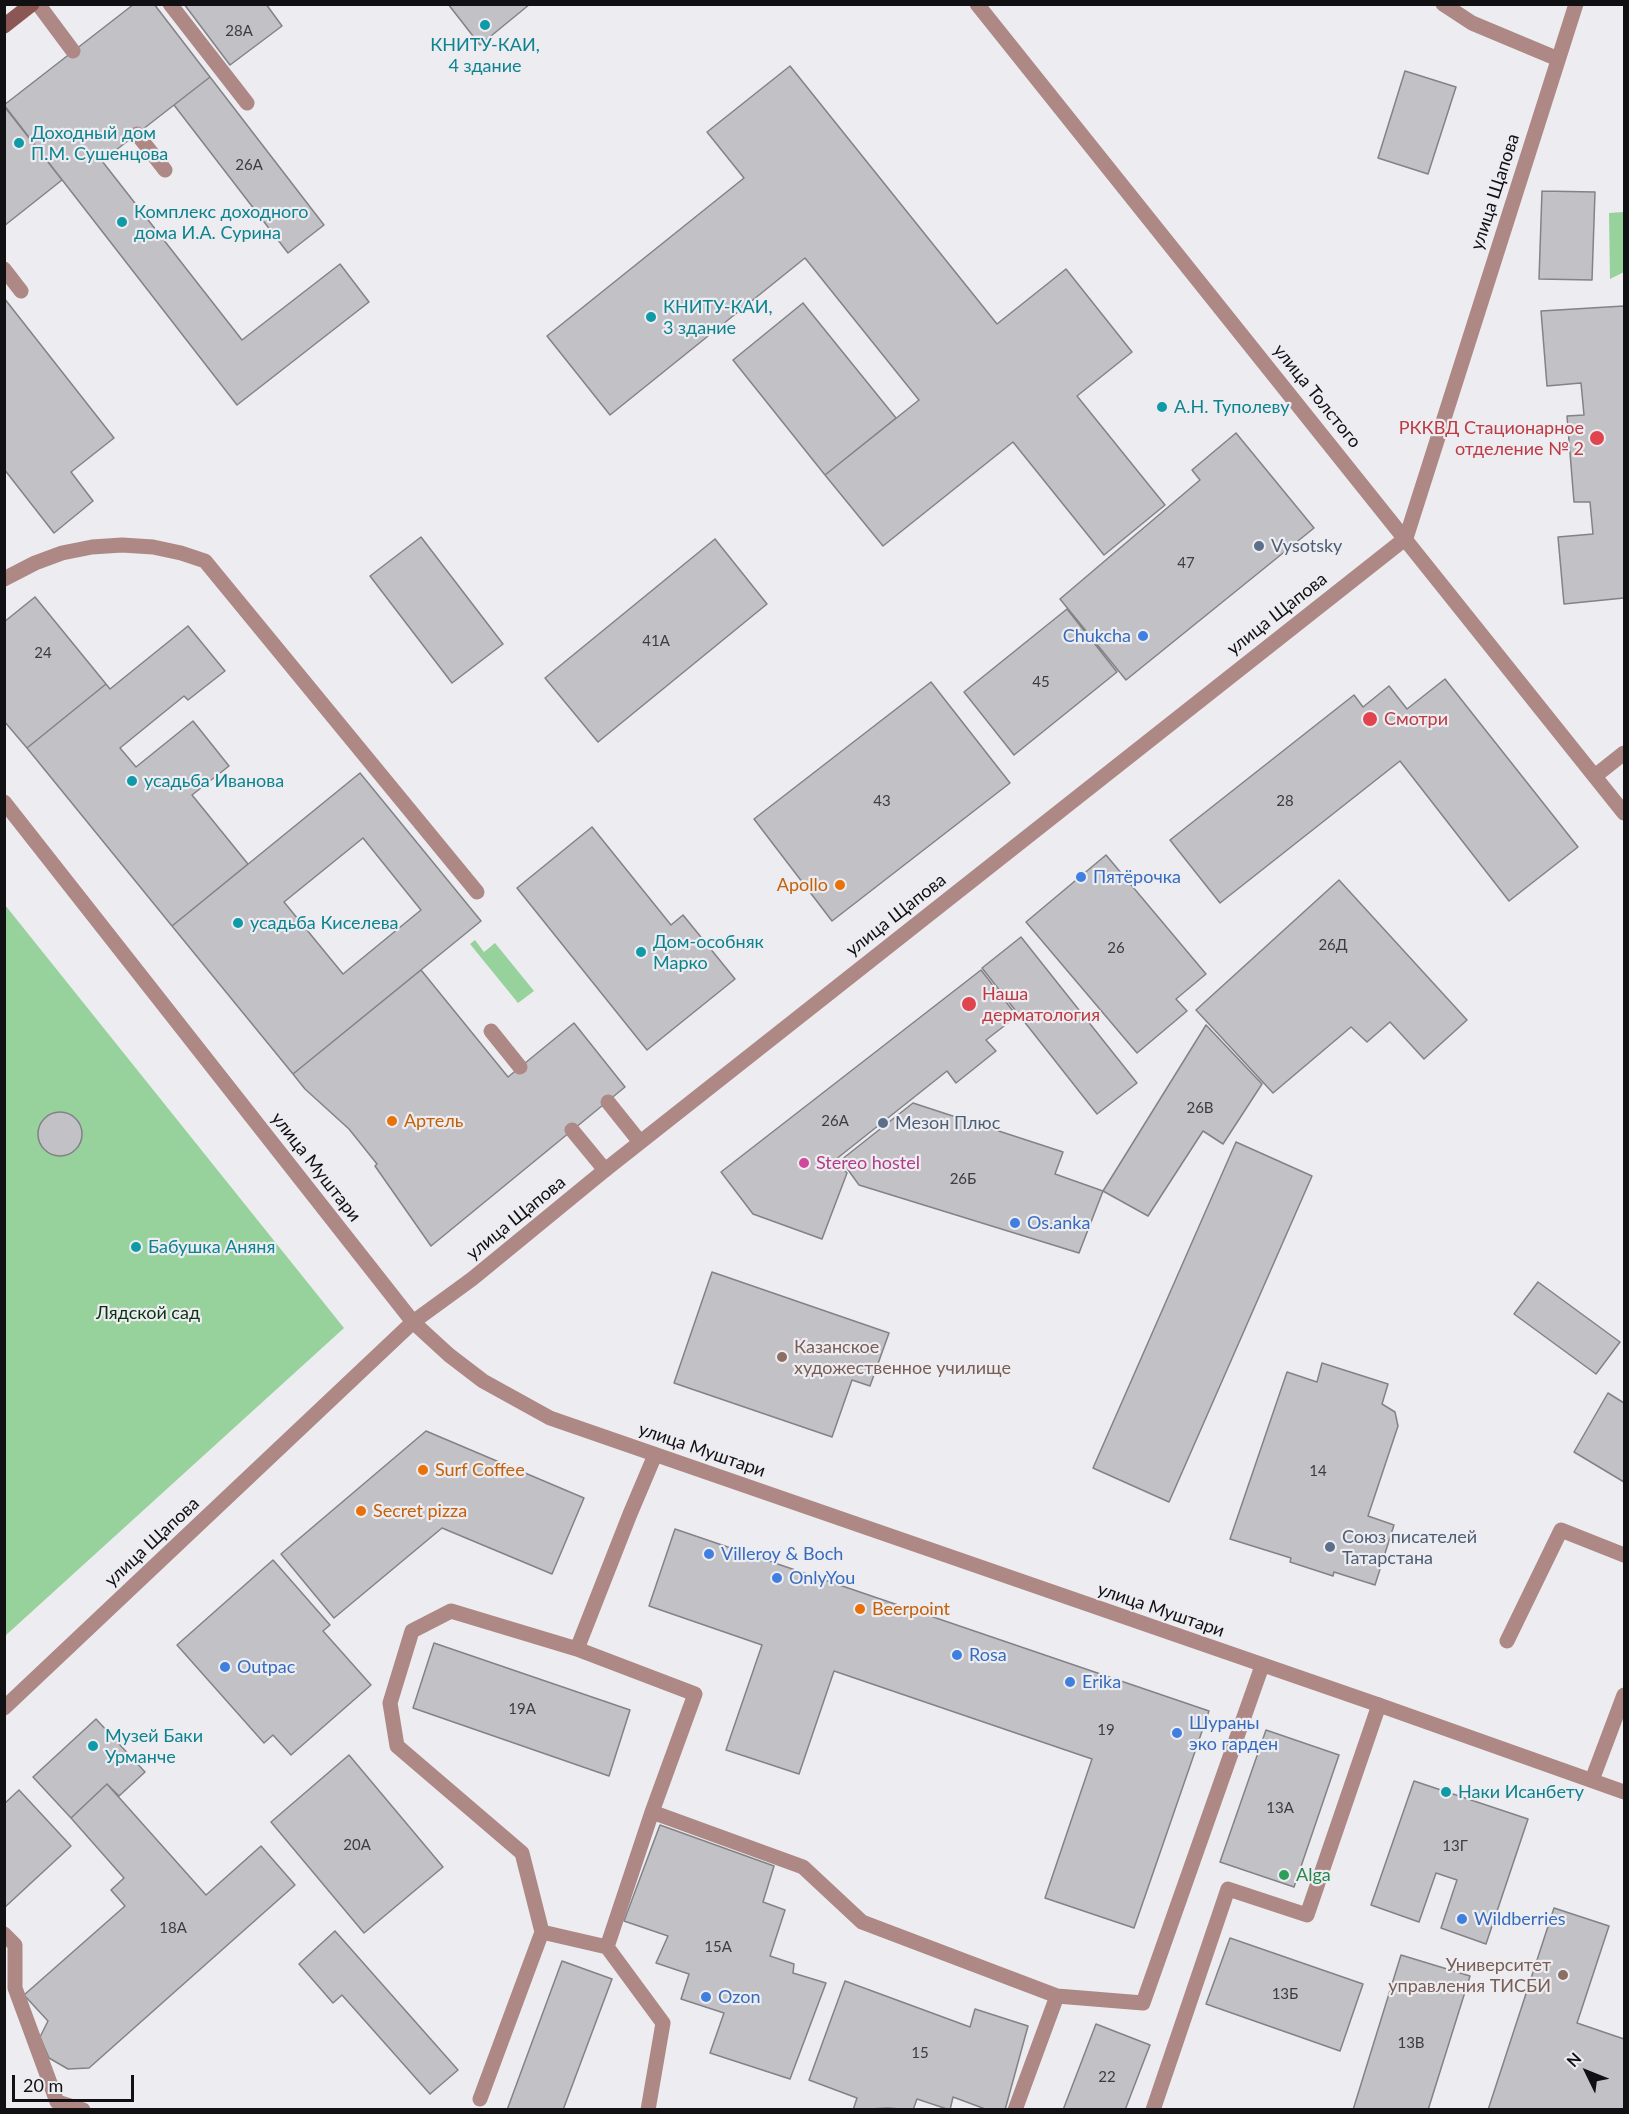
<!DOCTYPE html>
<html>
<head>
<meta charset="utf-8">
<style>
  body { margin:0 }
  #map { position:relative; width:1629px; height:2114px; overflow:hidden; background:#ececf1; font-family:Lato,sans-serif }
  canvas { display:block }
  .frame { position:absolute; inset:0; border:6px solid #111113; pointer-events:none }
  .north { position:absolute; left:1557px; top:2042px; width:60px; height:60px; -webkit-text-stroke:4px #ececf1; paint-order:stroke; rotate:313deg; font-size:16px; font-weight:700; line-height:24px; text-align:center; color:#111113 }
  .north::after { content:''; display:block; margin:auto; width:21px; height:27px; background:#111113; clip-path:polygon(50% 0,100% 100%,50% 72%,0 100%) }
  .scale { position:absolute; left:12px; top:2075px; width:122px; height:27px; box-sizing:border-box; border:3px solid #111113; border-top:0; padding-left:8px; font-size:18px; line-height:21px; white-space:nowrap; color:#111113; -webkit-text-stroke:4px #ececf1; paint-order:stroke }
</style>
</head>
<body>
<div id="map">
<canvas width="1629" height="2114"></canvas>
<div class="frame"></div>
<div class="north">N</div>
<div class="scale">20 m</div>
</div>
<script>
const ctx = document.querySelector('canvas').getContext('2d');
ctx.lineJoin = 'round';
function fillPath(path, color) { ctx.fillStyle = color; ctx.fill(path, 'evenodd'); }
const poly = rows => new Path2D(rows.map(r => 'M' + r).join(''));
function trace(path, color, width, dash) { ctx.strokeStyle = color; ctx.lineWidth = width; ctx.lineCap = dash ? 'butt' : 'round'; ctx.setLineDash(dash || []); ctx.stroke(path); }
function drawText(font, color, halo, rows, align = 'center') {
  ctx.font = font + ' Lato,sans-serif'; ctx.lineWidth = 4.5; ctx.setLineDash([]); ctx.textBaseline = 'middle'; ctx.strokeStyle = halo; ctx.fillStyle = color; for (const [text, x, y, turn = 0] of rows) {
    ctx.save(); ctx.translate(x, y); ctx.rotate((+turn || 0) * Math.PI / 180); ctx.textAlign = isNaN(turn) ? turn : align; if (halo) ctx.strokeText(text, 0, 0); ctx.fillText(text, 0, 0); ctx.restore();
  }
}
const green = poly([
  [1624,212,1624,272,1610,279,1609,213],
  [5,905,344,1328,5,1636],
  [475,940,484,952,495,943,534,991,518,1003,470,944]
]);
const building = poly([
  [134,4,154,4,210,77,102,161,242,340,340,264,369,302,237,405,4,105,134,4],
  [184,4,266,4,282,26,230,65,184,4],
  [448,4,530,4,480,45,448,4],
  [790,66,997,324,1066,269,1132,352,1077,396,1165,505,1104,555,1013,442,883,546,825,475,919,400,805,258,610,415,547,336,744,178,707,132,790,66],
  [1405,71,1456,87,1428,174,1378,158,1405,71],
  [210,77,324,225,288,253,174,105,210,77],
  [4,106,62,180,4,226,4,106],
  [1542,191,1595,192,1592,280,1539,279,1542,191],
  [4,298,114,438,71,472,93,501,54,533,4,469,4,298],
  [803,303,896,418,825,475,733,360,803,303],
  [1624,306,1624,598,1564,604,1558,537,1593,534,1590,502,1574,502,1567,416,1584,415,1581,383,1547,386,1541,311,1624,306],
  [1236,433,1314,528,1126,680,1060,599,1200,480,1192,470,1236,433],
  [421,537,503,644,452,683,370,576,421,537],
  [715,539,767,604,598,742,545,678,715,539],
  [35,597,106,684,27,748,4,721,4,622,35,597],
  [1067,609,1117,672,1014,755,964,692,1067,609],
  [188,626,225,671,188,700,184,696,120,748,136,767,193,721,229,766,192,795,248,864,172,926,27,748,106,684,110,689,188,626],
  [1445,679,1578,847,1509,901,1400,761,1220,903,1170,840,1354,695,1363,707,1389,686,1407,709,1445,679],
  [931,682,1010,783,832,921,754,819,931,682],
  [360,773,481,921,293,1074,172,926,360,773],
  [363,838,421,910,343,974,284,902,363,838],
  [592,827,671,925,683,915,735,979,647,1050,517,888,592,827],
  [1106,855,1206,974,1176,999,1187,1011,1137,1053,1026,922,1106,855],
  [1339,880,1467,1020,1424,1059,1390,1022,1367,1042,1351,1027,1273,1093,1196,1010,1339,880],
  [1021,937,1137,1083,1097,1114,982,968,1021,937],
  [421,970,508,1077,574,1023,625,1087,431,1246,375,1166,377,1164,349,1129,305,1089,293,1074,421,970],
  [981,970,1017,1016,986,1040,996,1051,956,1083,947,1071,835,1160,847,1173,822,1239,753,1214,721,1172,981,970],
  [1206,1025,1262,1084,1223,1144,1203,1131,1148,1216,1103,1191,1206,1025],
  [913,1103,1063,1152,1055,1174,1103,1191,1079,1253,859,1185,841,1160,913,1103],
  '38 1134a22 22 0 1 1 44 0a22 22 0 1 1-44 0Z',
  [1236,1142,1312,1176,1169,1502,1093,1468,1236,1142],
  [712,1272,889,1333,870,1386,852,1380,832,1437,674,1383,712,1272],
  [1538,1282,1620,1342,1596,1374,1514,1314,1538,1282],
  [1322,1363,1388,1384,1382,1404,1395,1412,1398,1426,1368,1516,1394,1525,1375,1585,1334,1572,1333,1576,1290,1562,1291,1558,1230,1539,1287,1372,1317,1382,1322,1363],
  [1608,1393,1624,1403,1624,1482,1574,1452,1608,1393],
  [426,1431,584,1498,552,1574,442,1528,334,1618,281,1554,426,1431],
  [675,1529,1209,1711,1134,1928,1045,1898,1092,1759,834,1671,799,1774,726,1750,762,1645,649,1606,675,1529],
  [273,1560,330,1625,323,1631,371,1685,291,1755,273,1735,264,1743,177,1645,273,1560],
  [434,1643,630,1710,609,1776,413,1708,434,1643],
  [96,1719,145,1772,119,1796,107,1784,71,1818,33,1777,96,1719],
  [1266,1730,1339,1755,1294,1887,1220,1862,1266,1730],
  [349,1755,443,1867,364,1933,271,1822,349,1755],
  [1414,1781,1528,1819,1486,1944,1441,1928,1457,1880,1436,1873,1419,1922,1371,1905,1414,1781],
  [107,1784,206,1895,261,1846,295,1885,89,2068,68,2069,49,2058,40,2037,48,2021,24,1995,125,1906,111,1890,124,1878,71,1818,107,1784],
  [19,1790,71,1846,4,1908,4,1804,19,1790],
  [660,1825,774,1866,763,1902,785,1910,770,1956,794,1964,793,1973,826,1983,790,2079,710,2053,724,2013,681,1999,689,1974,656,1963,668,1936,624,1921,660,1825],
  [1554,1908,1609,1926,1577,2023,1624,2039,1624,2110,1488,2110,1554,1908],
  [335,1931,458,2070,430,2094,342,1995,333,2003,299,1964,335,1931],
  [1230,1938,1363,1984,1340,2051,1206,2004,1230,1938],
  [1401,1955,1470,1976,1428,2110,1353,2110,1401,1955],
  [562,1961,612,1979,563,2110,507,2110,562,1961],
  [845,1981,970,2027,975,2009,1028,2026,1005,2110,988,2110,953,2097,950,2110,917,2099,913,2110,888,2108,853,2110,857,2098,809,2080,845,1981],
  [1096,2024,1150,2045,1125,2110,1063,2110,1096,2024]
]);
const service = poly([
  [38,4,73,51],
  [170,4,247,103],
  [1443,4,1472,23,1558,59],
  [137,134,165,170],
  [4,269,21,291],
  [4,579,35,563,62,553,92,547,122,545,153,547,181,553,205,561,477,892],
  [1595,776,1624,753],
  [491,1031,520,1067],
  [608,1102,640,1142],
  [572,1130,605,1170],
  [1507,1641,1561,1530,1624,1555],
  [1592,1780,1624,1695],
  [652,1812,695,1694,577,1649,630,1514,655,1455],
  [542,1932,522,1853,397,1746,390,1703,412,1631,451,1611,577,1649],
  [4,1934,15,1945,15,1988,57,2102,83,2110],
  [1057,1996,1143,2003,1262,1666],
  [480,2099,542,1932,607,1947],
  [648,2110,663,2023,607,1947,652,1812,803,1867,862,1922,1057,1996,1015,2110],
  [1153,2110,1228,1889,1307,1915,1379,1705]
]);
const minor = poly([
  [977,4,1624,813],
  [4,802,413,1322,449,1355,483,1381,550,1418,1379,1705,1624,1792],
  [4,1708,413,1322,472,1279,605,1170,1406,538,1576,4]
]);
const secondary = poly([
  [4,26,32,4]
]);
const markers = [
  [485,25,6,"#0f9aa8"],
  [19,143,6,"#0f9aa8"],
  [122,222,6,"#0f9aa8"],
  [651,317,6,"#0f9aa8"],
  [1162,407,6,"#0f9aa8"],
  [1597,438,8,"#e0444e"],
  [1259,546,6,"#5c6f8a"],
  [1143,636,6,"#3f7fe0"],
  [1370,719,8,"#e0444e"],
  [132,781,6,"#0f9aa8"],
  [1081,877,6,"#3f7fe0"],
  [840,885,6,"#e8710a"],
  [238,923,6,"#0f9aa8"],
  [641,952,6,"#0f9aa8"],
  [969,1004,8,"#e0444e"],
  [392,1121,6,"#e8710a"],
  [883,1123,6,"#5c6f8a"],
  [804,1163,6,"#d1479c"],
  [1015,1223,6,"#3f7fe0"],
  [136,1247,6,"#0f9aa8"],
  [782,1357,6,"#8d6e63"],
  [423,1470,6,"#e8710a"],
  [361,1511,6,"#e8710a"],
  [1330,1547,6,"#5c6f8a"],
  [709,1554,6,"#3f7fe0"],
  [777,1578,6,"#3f7fe0"],
  [860,1609,6,"#e8710a"],
  [957,1655,6,"#3f7fe0"],
  [225,1667,6,"#3f7fe0"],
  [1070,1682,6,"#3f7fe0"],
  [1177,1733,6,"#3f7fe0"],
  [93,1746,6,"#0f9aa8"],
  [1446,1792,6,"#0f9aa8"],
  [1284,1875,6,"#2e9e5b"],
  [1462,1919,6,"#3f7fe0"],
  [1563,1975,6,"#8d6e63"],
  [706,1997,6,"#3f7fe0"]
];
const numberNames = [
  ["28А",239,31],
  ["26А",249,165],
  ["47",1186,563],
  ["41А",656,641],
  ["24",43,653],
  ["45",1041,682],
  ["43",882,801],
  ["28",1285,801],
  ["26Д",1333,945],
  ["26",1116,948],
  ["26В",1200,1108],
  ["26А",835,1121],
  ["26Б",963,1179],
  ["14",1318,1471],
  ["19А",522,1709],
  ["19",1106,1730],
  ["13А",1280,1808],
  ["20А",357,1845],
  ["13Г",1455,1846],
  ["18А",173,1928],
  ["15А",718,1947],
  ["13Б",1285,1994],
  ["13В",1411,2043],
  ["15",920,2053],
  ["22",1107,2077]
];
const cultureNames = [
  ["КНИТУ-КАИ,",485,45,"center"],
  ["4 здание",485,66,"center"],
  ["Доходный дом",31,133],
  ["П.М. Сушенцова",31,154],
  ["Комплекс доходного",134,212],
  ["дома И.А. Сурина",134,233],
  ["КНИТУ-КАИ,",663,307],
  ["3 здание",663,328],
  ["А.Н. Туполеву",1174,407],
  ["усадьба Иванова",144,781],
  ["усадьба Киселева",250,923],
  ["Дом-особняк",653,942],
  ["Марко",653,963],
  ["Бабушка Аняня",148,1247],
  ["Музей Баки",105,1736],
  ["Урманче",105,1757],
  ["Наки Исанбету",1458,1792]
];
const streetNames = [
  ["улица Щапова",1495,192,-72],
  ["улица Толстого",1317,396,51],
  ["улица Щапова",1277,614,-38],
  ["улица Щапова",896,915,-38],
  ["улица Муштари",316,1167,52],
  ["улица Щапова",516,1218,-39],
  ["улица Муштари",702,1450,19],
  ["улица Щапова",152,1542,-43],
  ["улица Муштари",1161,1610,19]
];
const healthNames = [
  ["РККВД Стационарное",1584,428,"right"],
  ["отделение № 2",1584,449,"right"],
  ["Смотри",1384,719],
  ["Наша",982,994],
  ["дерматология",982,1015]
];
const serviceNames = [
  ["Vysotsky",1271,546],
  ["Мезон Плюс",895,1123],
  ["Союз писателей",1342,1537],
  ["Татарстана",1342,1558]
];
const shopNames = [
  ["Chukcha",1131,636,"right"],
  ["Пятёрочка",1093,877],
  ["Os.anka",1027,1223],
  ["Villeroy & Boch",721,1554],
  ["OnlyYou",789,1578],
  ["Rosa",969,1655],
  ["Outpac",237,1667],
  ["Erika",1082,1682],
  ["Шураны",1189,1723],
  ["эко гарден",1189,1744],
  ["Wildberries",1474,1919],
  ["Ozon",718,1997]
];
const foodNames = [
  ["Apollo",828,885,"right"],
  ["Артель",404,1121],
  ["Surf Coffee",435,1470],
  ["Secret pizza",373,1511],
  ["Beerpoint",872,1609]
];
const hotelNames = [
  ["Stereo hostel",816,1163]
];
const parkNames = [
  ["Лядской сад",148,1313]
];
const educationNames = [
  ["Казанское",794,1347],
  ["художественное училище",794,1368],
  ["Университет",1551,1965,"right"],
  ["управления ТИСБИ",1551,1986,"right"]
];
const leisureNames = [
  ["Alga",1296,1875]
];
fillPath(green, '#97d19b');
fillPath(building, '#c1c1c6');
trace(building, '#828287', 1.5);
trace(service, '#ad8885', 15);
trace(minor, '#ad8885', 15);
trace(secondary, '#8b5755', 15);
for (const [x, y, r, color] of markers) { const dot = new Path2D(); dot.arc(x, y, r, 0, 2 * Math.PI); ctx.fillStyle = color; ctx.fill(dot); trace(dot, '#ececf1', 2); }
drawText('15px', '#3d3d40', null, numberNames);
drawText('18px', '#0d838f', '#ececf1', cultureNames, 'left');
drawText('18px', '#111113', '#ececf1', streetNames);
drawText('18px', '#be3a42', '#ececf1', healthNames, 'left');
drawText('18px', '#4e5e75', '#ececf1', serviceNames, 'left');
drawText('18px', '#366cbe', '#ececf1', shopNames, 'left');
drawText('18px', '#c56008', '#ececf1', foodNames, 'left');
drawText('18px', '#b23c85', '#ececf1', hotelNames, 'left');
drawText('18px', '#083510', '#ececf1', parkNames);
drawText('18px', '#785e54', '#ececf1', educationNames, 'left');
drawText('18px', '#27864d', '#ececf1', leisureNames, 'left');
</script>
</body>
</html>
